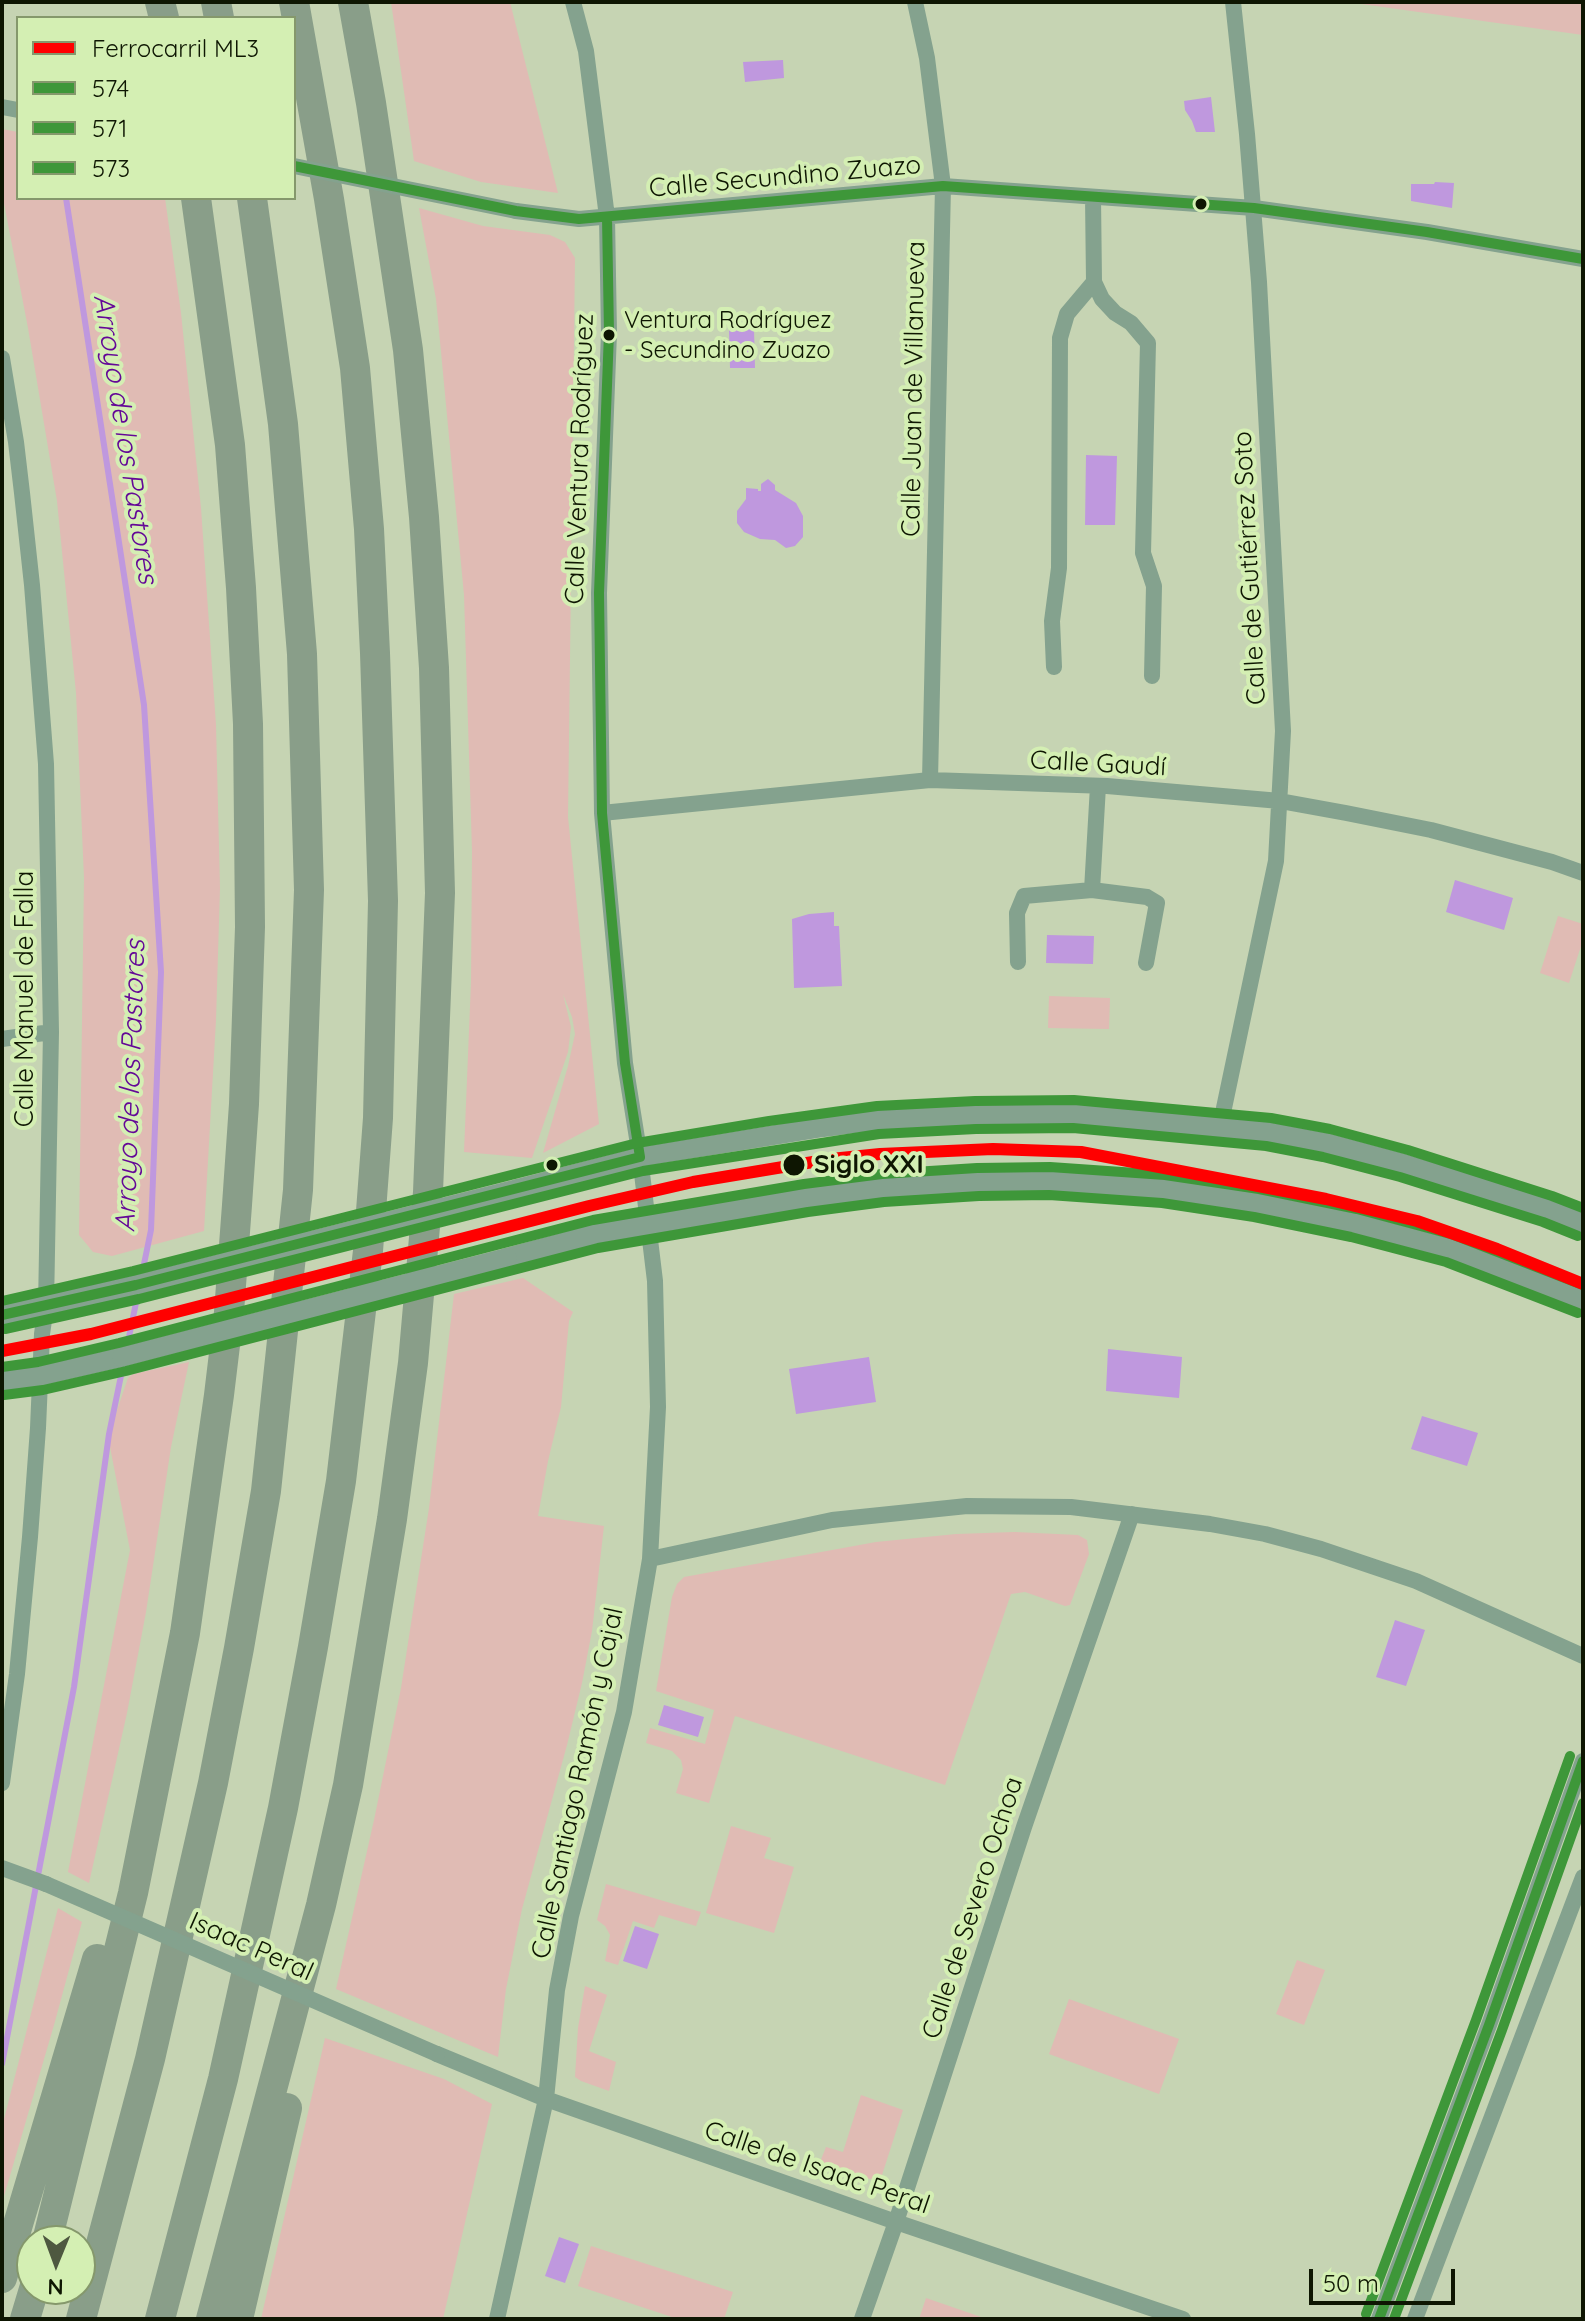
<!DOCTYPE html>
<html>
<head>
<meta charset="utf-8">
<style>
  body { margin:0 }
  #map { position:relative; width:1585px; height:2321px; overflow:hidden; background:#c6d4b3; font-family:Quicksand,sans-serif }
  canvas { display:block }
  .frame { position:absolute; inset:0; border:4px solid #0e1602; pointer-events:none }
  .legend { position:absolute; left:16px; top:16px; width:280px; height:184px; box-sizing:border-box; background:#d4efb3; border:2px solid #85986c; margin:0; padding:10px 14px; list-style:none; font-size:24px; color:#0e1602 }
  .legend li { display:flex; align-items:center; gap:16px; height:40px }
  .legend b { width:40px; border:2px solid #85986c }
  .north { position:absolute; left:16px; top:2225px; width:80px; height:80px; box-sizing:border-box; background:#d4efb3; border:2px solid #85986c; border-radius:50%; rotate:181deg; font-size:22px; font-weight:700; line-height:32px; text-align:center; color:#0e1602 }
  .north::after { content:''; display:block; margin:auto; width:28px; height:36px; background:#4e5840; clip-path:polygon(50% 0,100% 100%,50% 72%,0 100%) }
  .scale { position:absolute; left:1309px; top:2269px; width:146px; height:36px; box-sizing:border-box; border:4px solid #0e1602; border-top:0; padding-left:10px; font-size:24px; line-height:28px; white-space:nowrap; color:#0e1602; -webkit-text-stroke:6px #d4efb3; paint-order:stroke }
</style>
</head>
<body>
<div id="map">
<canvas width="1585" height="2321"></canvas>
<div class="frame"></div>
<ul class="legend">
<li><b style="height:10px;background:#f00"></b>Ferrocarril ML3</li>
<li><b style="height:10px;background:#3e9739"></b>574</li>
<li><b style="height:10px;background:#3e9739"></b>571</li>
<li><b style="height:10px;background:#3e9739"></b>573</li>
</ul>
<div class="north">N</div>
<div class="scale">50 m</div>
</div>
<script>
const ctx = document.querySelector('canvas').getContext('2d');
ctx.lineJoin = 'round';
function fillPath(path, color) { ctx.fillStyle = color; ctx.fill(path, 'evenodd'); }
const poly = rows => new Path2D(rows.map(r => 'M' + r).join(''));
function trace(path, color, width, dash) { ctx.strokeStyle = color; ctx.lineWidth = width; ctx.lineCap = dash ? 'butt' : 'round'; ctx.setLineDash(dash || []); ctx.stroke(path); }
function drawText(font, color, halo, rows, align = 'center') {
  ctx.font = font + ' Quicksand,sans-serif'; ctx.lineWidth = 8; ctx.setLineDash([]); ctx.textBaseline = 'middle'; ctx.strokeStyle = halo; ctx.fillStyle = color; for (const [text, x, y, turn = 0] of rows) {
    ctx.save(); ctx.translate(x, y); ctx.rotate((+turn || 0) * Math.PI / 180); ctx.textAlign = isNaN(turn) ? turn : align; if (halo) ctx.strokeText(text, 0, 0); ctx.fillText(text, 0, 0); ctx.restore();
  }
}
const green = poly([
  [391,2,510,2,558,193,481,182,414,161],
  [1347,2,1583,2,1583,35],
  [2,129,18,132,18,198,165,198,181,313,201,508,216,725,220,888,216,1020,204,1231,112,1256,93,1252,79,1235,84,878,76,693,57,501,28,328,2,193],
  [419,208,483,226,550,235,565,242,575,258,568,817,599,1124,543,1153,568,1066,575,1034,572,1017,563,994,571,1027,568,1052,532,1158,464,1152,471,982,472,851,464,595,436,299],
  [1558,916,1583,924,1583,940,1569,983,1540,973],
  [1049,996,1110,998,1109,1029,1048,1028],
  [523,1278,573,1312,569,1321,561,1407,548,1461,538,1516,604,1526,592,1631,582,1683,567,1745,522,1909,506,1989,498,2057,336,1989,374,1820,401,1688,429,1508,454,1294],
  [189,1362,171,1447,146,1612,127,1713,89,1883,68,1872,130,1550,110,1447,109,1434,128,1378,133,1374],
  [1015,1532,1078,1535,1087,1540,1089,1554,1070,1605,1065,1606,1025,1592,1011,1594,945,1785,735,1716,709,1803,676,1793,683,1769,681,1760,672,1751,646,1743,650,1728,705,1744,714,1710,656,1691,672,1597,677,1584,684,1577,876,1542,956,1534],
  [731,1826,771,1838,764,1858,794,1867,774,1933,706,1913],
  [606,1884,701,1912,696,1926,659,1915,654,1928,633,1921,618,1965,605,1961,610,1935,605,1926,597,1920],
  [58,1908,82,1922,54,2025,2,2203,2,2127],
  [1297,1960,1325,1970,1304,2025,1276,2014],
  [585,1986,607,1995,589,2051,616,2062,609,2091,581,2081,575,2077,578,2028],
  [1069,1999,1179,2039,1159,2094,1049,2054],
  [325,2038,444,2079,492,2104,443,2319,261,2319],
  [861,2095,903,2110,882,2175,873,2180,820,2162,826,2147,843,2152],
  [591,2246,733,2292,724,2319,678,2319,578,2286],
  [926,2298,987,2319,919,2319]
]);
const water = poly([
  [783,60,784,78,745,82,743,62],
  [1211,97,1215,132,1196,132,1192,121,1185,110,1184,101],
  [1435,182,1454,183,1452,208,1411,201,1411,184,1434,184],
  [754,329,755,368,730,368,729,330],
  [1086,455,1117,456,1115,525,1085,525],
  [768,479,775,485,775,490,796,503,803,516,803,537,795,546,786,548,775,540,760,539,744,532,737,523,737,511,746,499,746,488,758,489,758,491,761,491,761,484],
  [1455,880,1513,898,1504,930,1446,912],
  [834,912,834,926,839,926,842,986,794,988,792,919,809,914],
  [1047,935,1094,936,1093,964,1046,963],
  [1108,1349,1182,1357,1179,1398,1106,1391],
  [869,1357,876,1402,796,1414,789,1369],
  [1422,1416,1478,1433,1467,1466,1411,1449],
  [1395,1620,1425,1630,1406,1686,1376,1677],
  [664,1705,704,1717,698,1737,658,1725],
  [635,1926,659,1934,647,1969,623,1961],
  [559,2237,579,2244,565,2283,545,2276]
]);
const stream = poly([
  [2,2064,74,1687,109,1434,151,1230,161,972,144,705,66,198]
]);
const minor = poly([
  [915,2,927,58,943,186,930,780],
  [2,107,18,110],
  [1093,197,1094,282],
  [516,211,579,219,943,186,1254,208,1427,232,1583,259],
  [2,358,16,442,22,493,32,585,46,764,51,1032,46,1306,42,1334,38,1428,30,1537,17,1674,2,1783],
  [1054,667,1052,621,1059,568,1060,338,1067,314,1094,282,1102,299,1115,313,1131,323,1148,343,1143,553,1154,586,1152,676],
  [602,813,930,780,1107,786,1280,801,1346,813,1431,830,1552,862,1583,873],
  [1092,890,1098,786],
  [1018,962,1017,913,1024,896,1092,890,1147,897,1157,903,1146,963],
  [2,1039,51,1032],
  [1220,1127,1276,861,1283,731,1259,282,1247,134,1233,2],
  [650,1559,832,1520,967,1506,1071,1507,1210,1524,1265,1534,1321,1549,1416,1581,1583,1656],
  [2,1868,46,1884],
  [437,2054,546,2099,896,2222,1183,2319],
  [497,2319,546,2099,557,1990,571,1916,624,1712,650,1559,658,1407,655,1281,640,1157,625,1063,602,813,599,593,609,333,607,217,586,51,573,2],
  [862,2319,896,2222,1024,1827,1132,1514],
  [1379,2319,1489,2025,1583,1761],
  [1415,2319,1583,1877]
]);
const tertiary = poly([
  [518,1189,640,1157,823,1127,878,1120,976,1115,1074,1114,1268,1132,1326,1143,1404,1164,1479,1187,1548,1209,1583,1223],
  [507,1258,595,1234,806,1198,883,1188,978,1182,1049,1181,1164,1189,1256,1203,1354,1223,1450,1249,1583,1300],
  [2,1315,136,1285],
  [2,1381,40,1376,122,1357]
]);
const motorway = poly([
  [160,2,164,18],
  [216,2,219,18],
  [47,2241,133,1893,185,1633,219,1395,229,1312,237,1205,244,1104,250,927,248,724,241,588,230,445,196,198],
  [2,2278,97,1959],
  [25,2319,34,2289],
  [81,2319,150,2059,213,1783,239,1648,266,1491,298,1190,309,890,302,654,283,424,252,198],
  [160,2319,223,2079,283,1808,313,1647,341,1481,368,1251,378,1118,383,901,375,653,369,529,355,368,329,199,294,2],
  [211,2319,321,1905,348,1785,392,1519,413,1363,428,1192,440,893,434,668,424,517,408,350,371,103,353,2],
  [238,2319,287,2108]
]);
const minorBridge = poly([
  [294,166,516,211],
  [46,1884,437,2054]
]);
const tertiaryBridge = poly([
  [136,1285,518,1189],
  [122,1357,507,1258]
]);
const bus1 = poly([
  [294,166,516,211,579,219,943,186,1254,208,1427,232,1583,259],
  [2,1315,136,1285,640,1157,625,1063,602,813,599,593,609,333,607,217],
  [1379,2319,1489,2025,1583,1761]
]);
const bus2 = poly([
  [5,1329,139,1299,643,1171,879,1134,976,1129,1073,1128,1266,1146,1323,1157,1400,1177,1543,1222,1578,1236],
  [4,1395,43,1390,126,1371,598,1248,808,1212,884,1202,979,1196,1049,1195,1162,1203,1254,1217,1351,1237,1446,1262,1578,1313],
  [1394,2319,1502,2030,1583,1803]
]);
const bus3 = poly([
  [2,1301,133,1271,637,1143,769,1121,877,1106,975,1101,1074,1100,1271,1118,1330,1129,1408,1150,1552,1196,1583,1208],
  [2,1367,38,1362,119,1343,593,1220,804,1184,882,1174,977,1168,1050,1167,1165,1175,1259,1189,1357,1209,1454,1235,1583,1285],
  [1366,2314,1476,2020,1570,1756]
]);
const rail1 = poly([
  [2,1351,91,1334,589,1206,693,1182,831,1159,880,1154,993,1149,1081,1152,1326,1199,1417,1221,1497,1249,1583,1284]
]);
const markers = [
  [1201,204,7,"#0e1602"],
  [609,335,7,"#0e1602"],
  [552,1165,7,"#0e1602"],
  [794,1165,12,"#0e1602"]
];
const busNames = [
  ["Ventura Rodríguez",624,321],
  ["- Secundino Zuazo",624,351]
];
const streetNames = [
  ["Calle Secundino Zuazo",785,177,-5],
  ["Calle Juan de Villanueva",914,389,-89],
  ["Calle Ventura Rodríguez",580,459,-88],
  ["Calle de Gutiérrez Soto",1250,568,-93],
  ["Calle Gaudí",1098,764,3],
  ["Calle Manuel de Falla",25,999,-90],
  ["Calle Santiago Ramón y Cajal",578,1783,-78],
  ["Calle de Severo Ochoa",973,1908,-72],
  ["Isaac Peral",251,1947,24],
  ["Calle de Isaac Peral",817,2168,19]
];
const stopNames = [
  ["Siglo XXI",814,1165]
];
const waterNames = [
  ["Arroyo de los Pastores",125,439,81],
  ["Arroyo de los Pastores",131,1086,-88]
];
fillPath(green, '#e0bbb4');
fillPath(water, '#bf98de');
trace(stream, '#bf98de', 6);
trace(minor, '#84a28e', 16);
trace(tertiary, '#84a28e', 20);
trace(motorway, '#899e89', 30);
trace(minorBridge, '#84a28e', 16);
trace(tertiaryBridge, '#84a28e', 20);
trace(bus1, '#3e9739', 10);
trace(bus2, '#3e9739', 10);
trace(bus3, '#3e9739', 10);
trace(rail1, '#f00', 12);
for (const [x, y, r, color] of markers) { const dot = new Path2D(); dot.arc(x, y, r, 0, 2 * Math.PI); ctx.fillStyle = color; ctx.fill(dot); trace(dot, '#d4efb3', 3); }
drawText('24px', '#0e1602', '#d4efb3', busNames, 'left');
drawText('26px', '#0e1602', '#d4efb3', streetNames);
drawText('bold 26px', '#0e1602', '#d4efb3', stopNames, 'left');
drawText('italic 28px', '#640897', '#d4efb3', waterNames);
</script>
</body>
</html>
